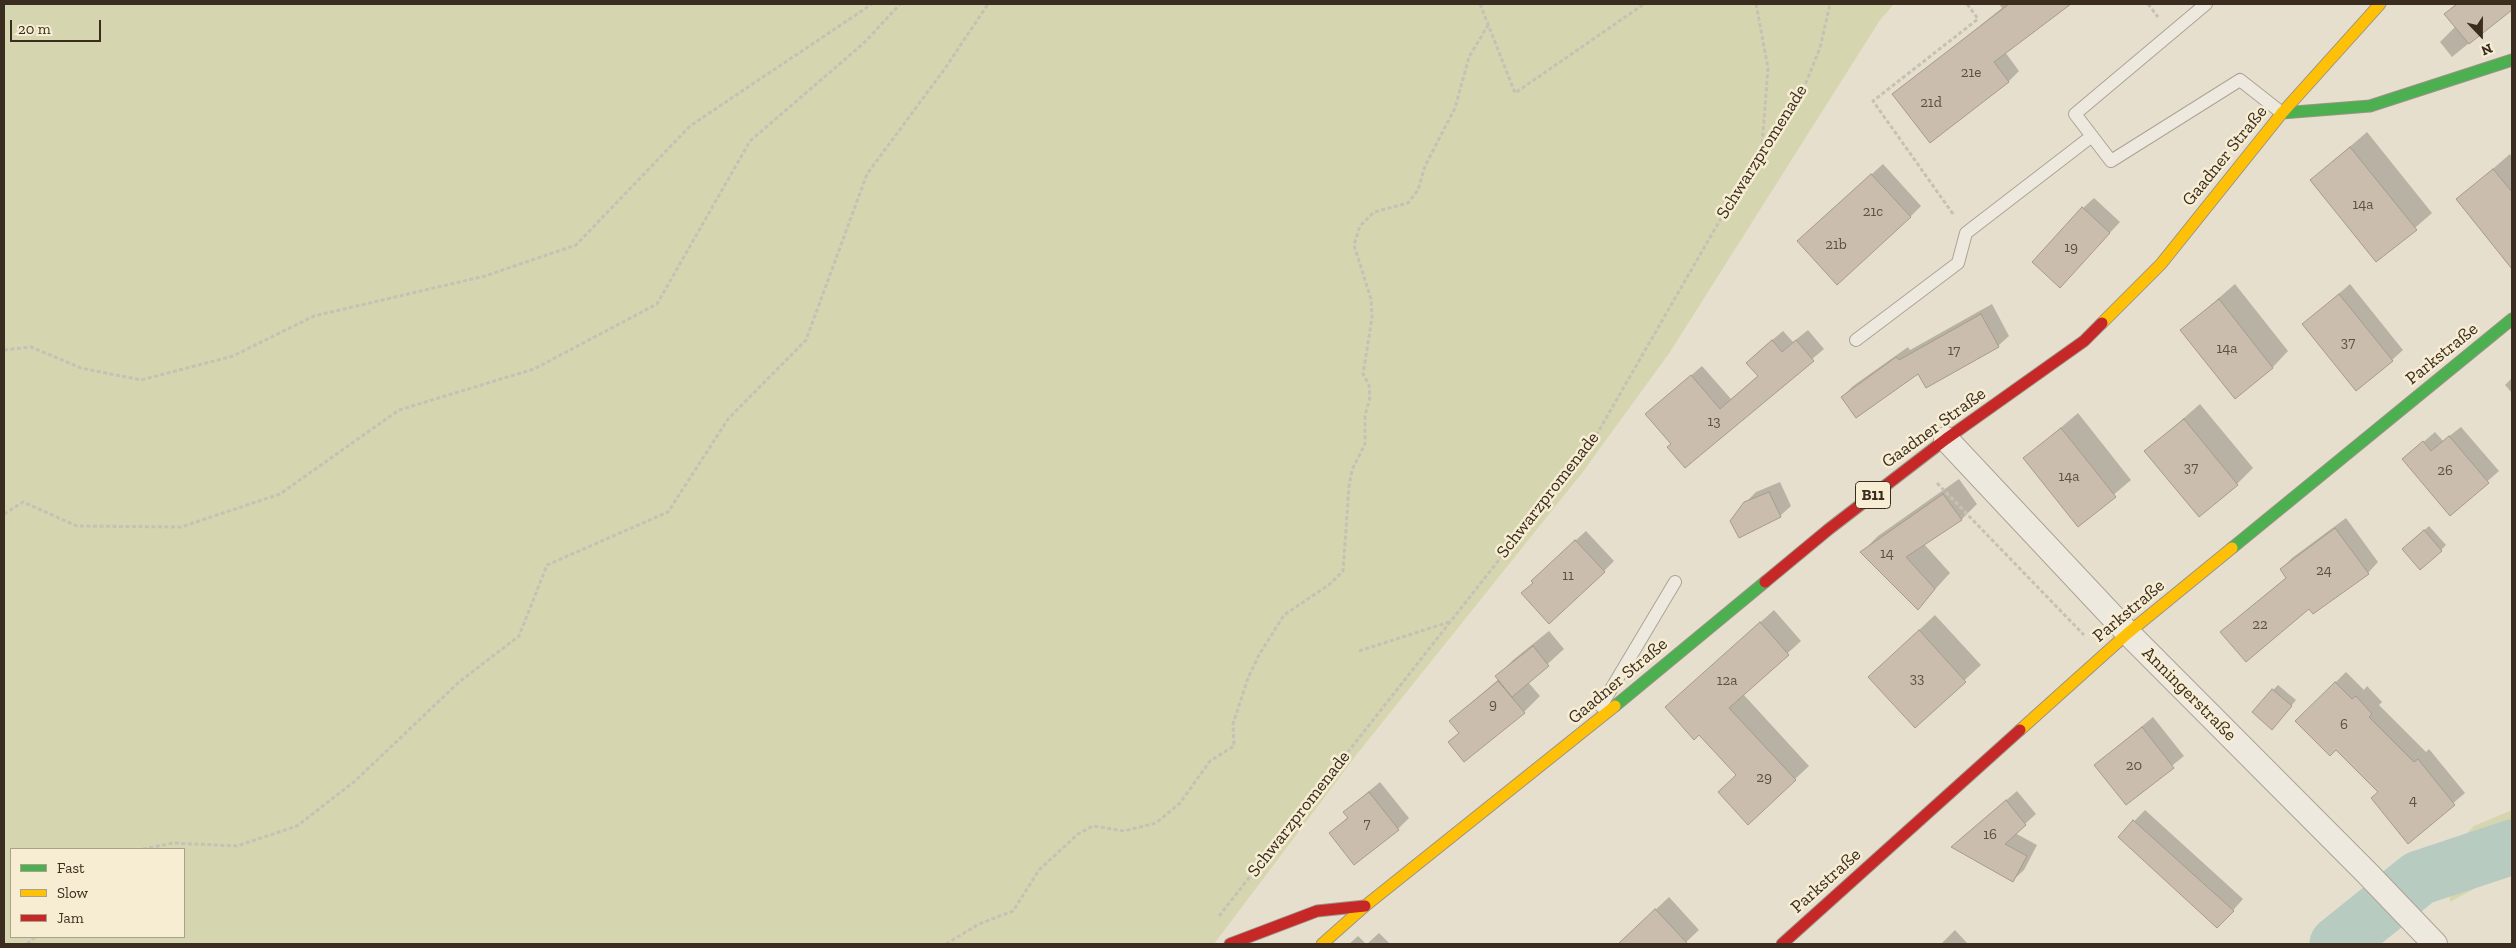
<!DOCTYPE html>
<html>
<head>
<meta charset="utf-8">
<style>
  body { margin:0 }
  #map { position:relative; width:2516px; height:948px; overflow:hidden; background:#e6dfce; font-family:"Zilla Slab",serif }
  canvas { display:block }
  .frame { position:absolute; inset:0; border:5px solid #3a2c1e; pointer-events:none }
  .legend { position:absolute; left:10px; top:848px; width:175px; height:90px; box-sizing:border-box; background:#f7edd3; border:1px solid #aba08b; margin:0; padding:6px 9px; list-style:none; font-size:15px; color:#3a2c1e }
  .legend li { display:flex; align-items:center; gap:10px; height:25px }
  .legend b { width:25px; border:1px solid #aba08b }
  .north { position:absolute; left:2456px; top:10px; width:50px; height:50px; -webkit-text-stroke:4px #f7edd3; paint-order:stroke; rotate:158deg; font-size:14px; font-weight:700; line-height:20px; text-align:center; color:#3a2c1e }
  .north::after { content:''; display:block; margin:auto; width:18px; height:22px; background:#3a2c1e; clip-path:polygon(50% 0,100% 100%,50% 72%,0 100%) }
  .scale { position:absolute; left:10px; top:20px; width:91px; height:22px; box-sizing:border-box; border:2px solid #3a2c1e; border-top:0; padding-left:6px; font-size:15px; line-height:18px; white-space:nowrap; color:#3a2c1e; -webkit-text-stroke:4px #f7edd3; paint-order:stroke }
</style>
</head>
<body>
<div id="map">
<canvas width="2516" height="948"></canvas>
<div class="frame"></div>
<ul class="legend">
<li><b style="height:6px;background:#4caf50"></b>Fast</li>
<li><b style="height:6px;background:#ffc107"></b>Slow</li>
<li><b style="height:6px;background:#c62828"></b>Jam</li>
</ul>
<div class="north">N</div>
<div class="scale">20 m</div>
</div>
<script>
const ctx = document.querySelector('canvas').getContext('2d');
ctx.lineJoin = 'round';
function fillPath(path, color) { ctx.fillStyle = color; ctx.fill(path, 'evenodd'); }
const poly = rows => new Path2D(rows.map(r => 'M' + r).join(''));
function trace(path, color, width, dash) { ctx.strokeStyle = color; ctx.lineWidth = width; ctx.lineCap = dash ? 'butt' : 'round'; ctx.setLineDash(dash || []); ctx.stroke(path); }
function drawText(font, color, halo, rows, align = 'center') {
  ctx.font = font + ' "Zilla Slab",serif'; ctx.lineWidth = 5; ctx.setLineDash([]); ctx.textBaseline = 'middle'; ctx.strokeStyle = halo; ctx.fillStyle = color; for (const [text, x, y, turn = 0] of rows) {
    ctx.save(); ctx.translate(x, y); ctx.rotate((+turn || 0) * Math.PI / 180); ctx.textAlign = isNaN(turn) ? turn : align; if (halo) ctx.strokeText(text, 0, 0); ctx.fillText(text, 0, 0); ctx.restore();
  }
}
const green = poly([
  [4,4,1894,4,1880,20,1670,352,1582,473,1357,754,1214,944,4,944],
  [11,849,184,849,184,937,11,937],
  [2512,810,2512,868,2450,902,2447,853,2474,826]
]);
const shadow = poly([
  [1999,4,2069,4,2005,52,2019,71,2009,81,1930,142,1894,95,2002,8],
  [2456,4,2512,4,2512,8,2452,57,2440,42,2456,26,2446,14],
  [2367,132,2432,213,2377,261,2311,180],
  [2510,154,2512,157,2511,265,2458,199],
  [1883,164,1921,206,1910,217,1810,230],
  [2094,198,2120,222,2070,275,2083,208],
  [2235,284,2288,351,2273,367,2235,397,2182,330],
  [2350,284,2403,350,2392,360,2304,324],
  [1992,304,2009,336,1998,346,1842,397,1853,386,1908,347,1910,350],
  [1808,330,1824,349,1685,467,1672,443,1658,404,1702,366,1731,399,1758,376,1747,363,1758,352,1783,331,1793,342],
  [2512,378,2512,393,2505,385],
  [2200,404,2253,468,2237,484,2146,451],
  [2078,413,2131,480,2078,525,2025,458],
  [2461,427,2499,471,2450,514,2404,459,2435,432,2443,441],
  [1959,479,1977,504,1961,520,1924,544,1950,573,1918,608,1862,552,1878,536],
  [1780,482,1791,506,1780,516,1745,503,1756,492],
  [2346,518,2378,562,2368,573,2310,607,2222,632,2287,577,2281,569,2292,558],
  [2429,526,2446,545,2441,550,2409,544],
  [1586,531,1614,561,1604,571,1534,582,1542,571],
  [1774,610,1801,641,1743,694,1809,766,1748,823,1738,775,1699,733,1666,707],
  [1935,615,1981,665,1915,726,1886,661],
  [1549,631,1564,649,1528,682,1540,696,1524,712,1449,743,1460,732,1450,721,1499,679,1497,676,1513,660],
  [2346,672,2364,690,2367,686,2382,702,2379,705,2426,752,2429,749,2465,793,2408,842,2379,792,2336,748,2296,721],
  [2278,685,2296,700,2277,723,2273,690],
  [2153,717,2184,756,2126,803,2096,765],
  [1380,782,1409,818,1398,829,1330,833,1348,817,1344,812],
  [2017,791,2036,814,2015,833,2037,845,2024,870,2013,880,1963,837],
  [2145,810,2243,899,2228,916,2119,837],
  [1669,897,1699,930,1684,944,1619,944],
  [1955,930,1968,944,1941,944],
  [1379,933,1390,944,1367,944],
  [1358,936,1366,944,1349,944]
]);
const river = poly([
  [2337,944,2419,878,2512,847]
]);
const building = poly([
  [2009,4,2071,4,1994,62,2009,82,1930,143,1892,94,2009,4],
  [2457,4,2512,4,2512,10,2469,44,2444,14,2457,4],
  [2350,147,2417,230,2376,262,2310,180,2350,147],
  [2493,169,2512,192,2512,269,2456,199,2493,169],
  [1871,174,1911,217,1837,285,1797,241,1871,174],
  [2082,207,2110,233,2060,288,2032,262,2082,207],
  [2339,294,2393,361,2356,391,2302,324,2339,294],
  [2219,299,2273,368,2235,399,2180,330,2219,299],
  [1981,314,1999,347,1926,388,1918,374,1856,418,1841,397,1896,357,1899,360,1981,314],
  [1772,340,1782,352,1796,340,1814,361,1685,468,1667,447,1671,444,1645,414,1691,375,1720,409,1758,376,1746,363,1772,340],
  [2184,419,2238,485,2199,517,2144,451,2184,419],
  [2061,428,2116,497,2078,527,2023,458,2061,428],
  [2449,436,2489,483,2450,516,2402,459,2423,441,2431,451,2449,436],
  [1769,492,1781,517,1739,538,1730,521,1744,502,1769,492],
  [1943,494,1962,520,1906,557,1935,589,1918,610,1860,552,1943,494],
  [2335,528,2369,574,2313,614,2309,609,2246,662,2220,632,2286,578,2280,569,2335,528],
  [2424,530,2442,551,2420,570,2402,549,2424,530],
  [1575,540,1605,572,1549,624,1521,593,1533,583,1531,581,1575,540],
  [1760,622,1789,655,1729,708,1796,780,1748,825,1718,792,1736,775,1699,735,1694,740,1665,707,1760,622],
  [1919,630,1966,682,1915,728,1868,677,1919,630],
  [1533,646,1549,666,1512,697,1495,676,1533,646],
  [1498,681,1525,713,1464,762,1448,742,1459,733,1449,721,1498,681],
  [2335,682,2352,699,2356,696,2372,714,2369,717,2414,762,2418,759,2455,805,2408,844,2371,798,2378,792,2336,750,2330,756,2295,721,2335,682],
  [2272,689,2292,706,2272,730,2252,712,2272,689],
  [2142,727,2174,768,2126,805,2094,765,2142,727],
  [1369,792,1399,830,1354,865,1329,833,1348,818,1343,812,1369,792],
  [2006,800,2026,825,2005,844,2027,856,2013,882,1951,847,2006,800],
  [2133,820,2234,911,2217,928,2118,837,2133,820],
  [1655,909,1688,944,1618,944,1655,909]
]);
const path = poly([
  [1480,4,1515,93,1644,4],
  [1756,4,1768,68,1762,146],
  [2148,4,2158,17],
  [1953,214,1873,101,1978,19,1967,4],
  [4,350,31,347,81,368,141,380,233,356,314,316,485,276,576,245,690,126,872,4],
  [1937,483,2084,635],
  [4,514,23,502,77,526,181,527,280,494,399,410,534,369,657,304,750,141,865,42,900,4],
  [1359,651,1449,622],
  [143,849,173,843,237,846,297,826,355,781,459,682,519,636,547,565,668,512,728,419,806,340,867,174,946,67,988,4],
  [1219,916,1594,439,1762,147,1805,85,1820,48,1830,4],
  [27,944,35,937],
  [946,944,979,924,1013,911,1039,870,1078,834,1093,826,1124,831,1156,823,1180,803,1210,761,1234,746,1233,724,1248,678,1259,655,1284,615,1330,584,1343,571,1349,486,1352,470,1365,444,1365,416,1370,397,1369,385,1363,374,1372,318,1371,299,1354,245,1360,226,1374,212,1408,203,1418,190,1425,166,1455,108,1469,57,1488,25]
]);
const lane = poly([
  [2206,4,2075,114,2111,161,2240,80,2282,113],
  [1856,340,1958,263,1966,233,2092,136],
  [1601,706,1675,582]
]);
const street = poly([
  [1946,439,2128,633,2368,874,2435,944]
]);
const fast = poly([
  [2282,113,2370,106,2512,60],
  [2232,548,2512,319],
  [1615,706,1765,582]
]);
const slow = poly([
  [2102,323,2161,264,2282,113,2380,4],
  [2020,730,2128,633,2232,548],
  [1322,944,1365,906,1615,706]
]);
const jam = poly([
  [1765,582,1829,529,1946,439,2084,341,2102,323],
  [1230,944,1317,911,1365,906],
  [1782,944,2020,730]
]);
const numberNames = [
  ["21e",1971,73],
  ["21d",1931,103],
  ["14a",2363,205],
  ["21c",1873,212],
  ["21b",1836,245],
  ["19",2071,248],
  ["37",2348,343],
  ["14a",2227,349],
  ["17",1954,351],
  ["13",1714,422],
  ["37",2191,468],
  ["26",2445,471],
  ["14a",2069,477],
  ["14",1887,554],
  ["24",2324,571],
  ["11",1568,576],
  ["22",2260,625],
  ["33",1917,679],
  ["12a",1727,681],
  ["9",1493,705],
  ["6",2344,725],
  ["20",2134,766],
  ["29",1764,778],
  ["4",2413,801],
  ["7",1367,824],
  ["16",1990,835]
];
const shields = [
  [1873,495,35]
];
const shieldNames = [
  ["B11",1873,495]
];
const streetNames = [
  ["Schwarzpromenade",1762,152,-58],
  ["Gaadner Straße",2225,156,-51],
  ["Parkstraße",2442,354,-39],
  ["Gaadner Straße",1934,428,-36],
  ["Schwarzpromenade",1548,495,-52],
  ["Parkstraße",2129,611,-40],
  ["Gaadner Straße",1618,681,-40],
  ["Anningerstraße",2189,694,45],
  ["Schwarzpromenade",1299,814,-52],
  ["Parkstraße",1826,881,-42]
];
fillPath(green, '#d5d6af');
fillPath(shadow, '#0003');
trace(river, '#b8cbc0', 55);
fillPath(building, '#cabdae');
trace(building, '#a69a8d', 1);
trace(lane, '#aba496', 14);
trace(street, '#aba496', 26);
trace(fast, '#9b9386', 13);
trace(slow, '#9b9386', 13);
trace(jam, '#9b9386', 13);
trace(path, '#c7c0b6', 3, [4, 2.5]);
trace(lane, '#eee9df', 12);
trace(street, '#eee9df', 24);
trace(fast, '#4caf50', 11);
trace(slow, '#ffc107', 11);
trace(jam, '#c62828', 11);
drawText('15px', '#5e5042', null, numberNames);
for (const [x, y, w] of shields) { const box = new Path2D(); box.roundRect(x - w / 2, y - 13.5, w, 27, 4); ctx.fillStyle = '#f7edd3'; ctx.fill(box); trace(box, '#3a2c1e', 1); }
drawText('bold 16px', '#3a2c1e', null, shieldNames);
drawText('18px', '#3a2c1e', '#f7edd3', streetNames);
</script>
</body>
</html>
